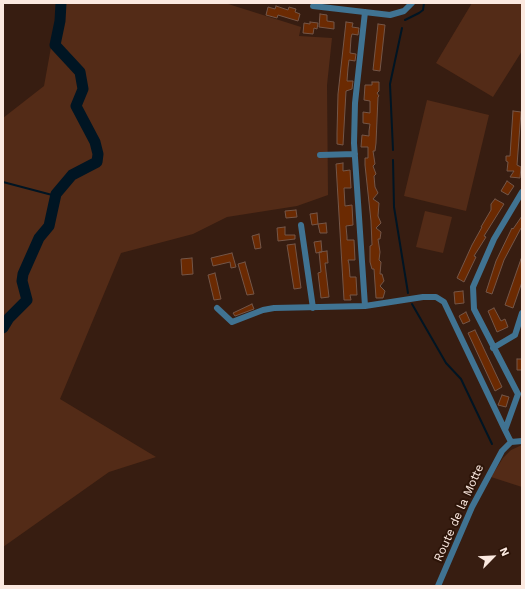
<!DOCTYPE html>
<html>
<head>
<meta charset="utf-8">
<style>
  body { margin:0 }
  #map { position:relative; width:525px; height:589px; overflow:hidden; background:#371d11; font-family:"Work Sans",sans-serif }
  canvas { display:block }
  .frame { position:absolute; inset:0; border:4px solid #fbe9e0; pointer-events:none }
  .north { position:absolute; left:473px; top:537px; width:40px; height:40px; -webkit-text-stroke:3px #2c1408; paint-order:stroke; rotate:66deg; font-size:11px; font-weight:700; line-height:16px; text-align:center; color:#fbe9e0 }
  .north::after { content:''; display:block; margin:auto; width:14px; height:18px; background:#fbe9e0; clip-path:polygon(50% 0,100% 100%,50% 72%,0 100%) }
</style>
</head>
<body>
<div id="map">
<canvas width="525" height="589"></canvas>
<div class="frame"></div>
<div class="north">N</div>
</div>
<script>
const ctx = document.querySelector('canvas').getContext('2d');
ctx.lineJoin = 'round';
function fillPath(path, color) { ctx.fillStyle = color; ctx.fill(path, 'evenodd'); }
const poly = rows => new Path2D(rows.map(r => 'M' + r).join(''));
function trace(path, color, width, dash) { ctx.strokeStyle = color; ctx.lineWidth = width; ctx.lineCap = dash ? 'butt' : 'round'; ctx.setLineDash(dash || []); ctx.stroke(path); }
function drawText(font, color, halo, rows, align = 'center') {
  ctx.font = font + ' "Work Sans",sans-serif'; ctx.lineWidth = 4; ctx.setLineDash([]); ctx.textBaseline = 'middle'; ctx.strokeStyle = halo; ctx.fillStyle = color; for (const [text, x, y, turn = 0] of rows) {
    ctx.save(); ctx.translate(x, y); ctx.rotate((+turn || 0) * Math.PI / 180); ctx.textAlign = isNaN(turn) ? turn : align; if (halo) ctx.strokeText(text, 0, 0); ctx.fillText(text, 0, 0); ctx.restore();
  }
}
const green = poly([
  [59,3,225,3,301,27,299,36,332,38,327,85,328,195,297,206,227,217,193,234,121,253,60,399,156,457,109,472,3,547,3,118,44,86],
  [472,3,522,3,522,51,493,97,436,63],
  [427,100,489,115,466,211,404,196],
  [425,211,452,217,443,253,416,247],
  [522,445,522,487,491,477,503,458,511,450]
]);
const stream = poly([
  [405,20,419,13,423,10,424,3],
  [393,150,390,84,402,28],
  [393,160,394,207,408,293],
  [3,182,56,196],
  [412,304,446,363,461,379,492,444]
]);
const river = poly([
  [3,328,9,318,27,300,22,281,23,274,39,238,49,226,56,194,72,175,97,162,98,154,95,142,76,106,83,89,80,72,55,45,60,21,61,3]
]);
const building = poly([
  [276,6,288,10,289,7,296,9,295,12,300,14,298,21,278,15,277,18,266,15,268,7,275,9,276,6],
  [320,14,327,15,327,21,334,22,334,29,319,27,320,14],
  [310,22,318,23,317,29,314,28,313,34,303,33,304,23,310,24,310,22],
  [346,22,353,23,352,27,359,28,358,35,352,34,351,38,350,53,356,54,355,61,349,60,348,68,347,81,353,81,352,89,346,91,343,145,337,144,337,133,338,94,346,22],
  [378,24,385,25,380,71,373,70,378,24],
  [372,82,379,82,379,91,377,93,379,96,378,97,376,143,375,151,373,151,375,164,373,166,376,174,374,176,375,187,378,193,373,199,379,203,378,216,381,223,376,228,381,232,380,239,378,239,380,252,379,260,381,262,380,274,382,274,384,281,380,286,385,291,383,298,376,298,374,269,372,269,370,262,370,246,372,245,371,221,365,165,365,158,368,158,368,147,361,147,362,135,369,136,369,131,370,124,363,123,363,112,370,113,370,101,364,100,365,85,372,85,372,82],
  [513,111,521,112,517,165,521,167,520,178,510,177,514,171,507,171,508,162,506,161,506,156,510,156,513,111],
  [343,163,343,171,350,170,351,188,344,188,345,206,352,205,353,225,346,226,347,237,347,240,354,240,355,260,348,260,349,264,350,277,356,277,357,295,350,295,351,300,344,300,336,164,343,163],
  [507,181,514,186,508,195,501,191,507,181],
  [495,199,504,204,484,236,486,237,474,256,476,257,464,282,457,278,472,245,482,227,481,227,491,210,491,204,495,199],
  [296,210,297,217,286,218,285,211,296,210],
  [317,213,318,224,312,225,310,214,317,213],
  [522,216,522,228,521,228,504,260,492,294,486,292,496,261,512,228,513,229,522,216],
  [326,223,327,233,320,233,318,224,326,223],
  [285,227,285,235,295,235,295,239,278,241,277,228,285,227],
  [259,234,261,248,255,249,252,236,259,234],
  [321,241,322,252,316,253,314,242,321,241],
  [295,244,301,288,294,289,287,245,295,244],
  [327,251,328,263,325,263,329,297,321,298,318,273,321,272,319,252,327,251],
  [232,253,236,267,231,268,230,262,213,266,211,258,232,253],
  [192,258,193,274,182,275,181,259,192,258],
  [521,259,522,282,513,308,505,305,521,259],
  [245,262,254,294,247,295,238,264,245,262],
  [215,273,221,299,214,300,208,275,215,273],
  [463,291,464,303,455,304,454,292,463,291],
  [252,304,254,309,235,316,233,313,252,304],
  [494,308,501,321,505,319,508,327,497,332,488,311,494,308],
  [466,312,470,321,463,324,459,316,466,312],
  [475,330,502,387,495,391,468,333,475,330],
  [517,359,522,359,522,370,517,370,517,359],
  [502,395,509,397,506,407,498,405,502,395]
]);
const minor = poly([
  [313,6,390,15,404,11,412,3],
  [365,12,355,103,354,143,365,306],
  [320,155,355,154],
  [301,225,313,308],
  [217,308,232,322,263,310,274,308,365,306,423,297,436,297,444,302,505,430],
  [493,348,515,335,522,313],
  [511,442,505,430,518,394,474,309,473,287,494,239,522,192],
  [438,586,472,507,502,451,511,442,522,441]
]);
const streetNames = [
  ["Route de la Motte",459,513,-66]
];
fillPath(green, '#532b17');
trace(stream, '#001523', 2);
trace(river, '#001523', 11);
fillPath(building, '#6b2a02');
trace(building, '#745648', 1);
trace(minor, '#407392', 6);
drawText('12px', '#fbe9e0', '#2c1408', streetNames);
</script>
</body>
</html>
